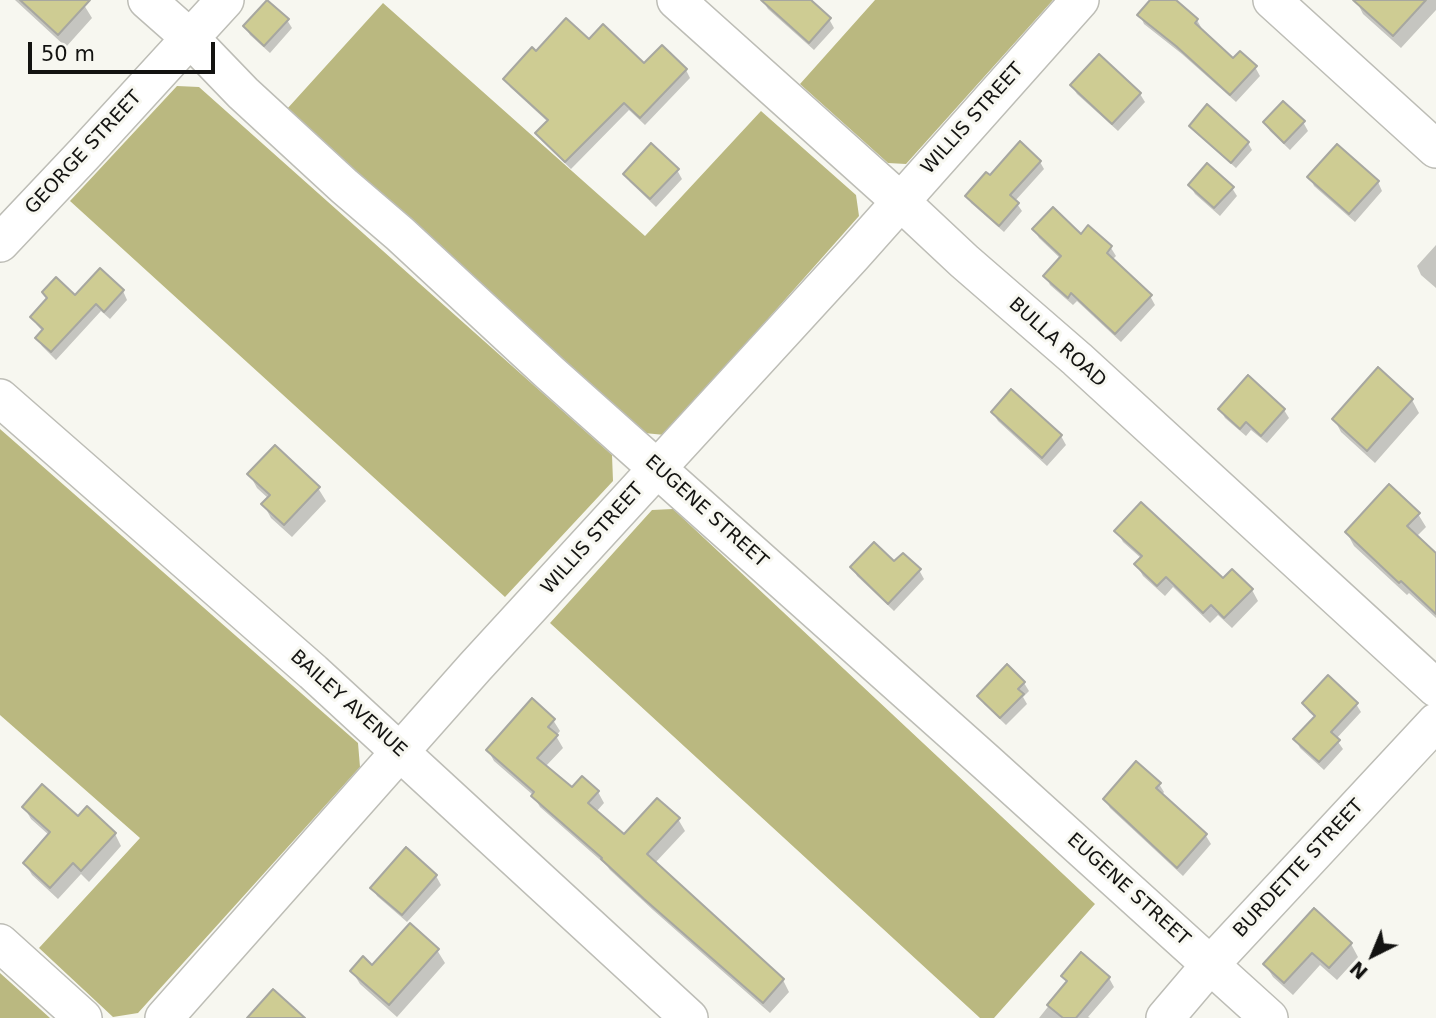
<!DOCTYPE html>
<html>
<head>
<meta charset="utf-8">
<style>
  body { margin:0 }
  #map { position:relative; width:1436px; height:1018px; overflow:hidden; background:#f7f7f0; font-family:"DejaVu Sans",sans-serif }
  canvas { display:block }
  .north { position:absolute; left:1338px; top:920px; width:70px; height:70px; -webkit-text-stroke:5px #f7f7f0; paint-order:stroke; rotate:223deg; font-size:19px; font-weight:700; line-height:28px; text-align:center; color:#131311 }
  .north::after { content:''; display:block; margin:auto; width:24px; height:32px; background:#131311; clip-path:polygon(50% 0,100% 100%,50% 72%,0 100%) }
  .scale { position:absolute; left:28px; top:42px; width:187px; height:32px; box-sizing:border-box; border:4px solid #131311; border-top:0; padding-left:9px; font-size:21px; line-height:24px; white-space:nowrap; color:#131311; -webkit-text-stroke:5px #f7f7f0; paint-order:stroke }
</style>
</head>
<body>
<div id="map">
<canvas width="1436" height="1018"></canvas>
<div class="north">N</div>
<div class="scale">50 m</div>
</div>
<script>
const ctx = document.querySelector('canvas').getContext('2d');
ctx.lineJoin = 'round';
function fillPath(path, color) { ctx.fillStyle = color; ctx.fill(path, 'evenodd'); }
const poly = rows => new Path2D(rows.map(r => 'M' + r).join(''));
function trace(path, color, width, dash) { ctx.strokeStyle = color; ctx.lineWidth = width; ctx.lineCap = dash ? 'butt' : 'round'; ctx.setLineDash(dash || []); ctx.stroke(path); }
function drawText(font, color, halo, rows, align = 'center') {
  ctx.font = font + ' "DejaVu Sans",sans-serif'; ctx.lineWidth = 6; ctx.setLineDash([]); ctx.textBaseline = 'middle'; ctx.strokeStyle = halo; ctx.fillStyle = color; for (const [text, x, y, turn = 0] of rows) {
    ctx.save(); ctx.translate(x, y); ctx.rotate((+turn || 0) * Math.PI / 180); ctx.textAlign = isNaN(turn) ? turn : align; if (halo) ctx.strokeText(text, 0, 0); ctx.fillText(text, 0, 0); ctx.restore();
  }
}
const forest = poly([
  [875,0,1053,0,906,164,888,163,800,84],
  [383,3,645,236,761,111,856,195,859,216,665,435,644,433,287,109],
  [177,86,199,87,612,455,613,481,505,597,70,201],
  [0,429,358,743,360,767,138,1013,113,1017,39,948,140,838,0,715],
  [673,509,1095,904,994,1018,980,1018,550,623,652,510],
  [0,973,50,1018,0,1018]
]);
const shadow = poly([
  [15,0,79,0,84,5,92,18,66,47],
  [812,0,810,2,829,19,834,28,814,50,768,9,763,1],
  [1153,0,1173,0,1197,20,1202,29,1201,30,1234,60,1255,67,1260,76,1236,102,1182,54,1144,24,1140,15],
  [1356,0,1436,0,1436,10,1401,48,1363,14],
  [287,20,292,28,270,53,250,35,245,26],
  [590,41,644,66,686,70,690,78,645,125,629,110,571,169,542,141,537,133,548,122,510,87,506,79,536,53],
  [1072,86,1140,94,1145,102,1118,131,1077,94],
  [1303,122,1308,131,1290,150,1270,131,1265,123],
  [1191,126,1248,143,1252,150,1236,168,1195,132],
  [1040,162,1044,169,1015,201,1022,211,1004,232,971,203,967,196,990,177],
  [677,170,682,179,656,207,630,182,625,174],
  [1310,177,1378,182,1382,191,1355,222,1314,186],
  [1190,185,1232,188,1237,196,1220,216,1195,194],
  [1088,228,1111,248,1116,256,1112,260,1150,296,1155,305,1121,342,1077,301,1073,305,1050,285,1046,276,1061,259,1039,238,1034,229,1081,236],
  [1436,245,1436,288,1421,275,1417,266],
  [123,291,127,300,110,319,101,311,56,360,42,346,37,338,43,332,37,325,32,317,48,299],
  [1011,392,1061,436,1066,445,1047,466,998,421,993,413],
  [1412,400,1419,413,1375,463,1341,432,1334,419],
  [1220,409,1284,410,1289,418,1267,443,1251,430,1246,436,1225,418],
  [250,475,318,488,326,501,292,537,271,518,264,505,269,499,257,488],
  [1418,514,1426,527,1416,537,1436,555,1436,618,1409,593,1407,595,1354,546,1347,533],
  [1117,531,1223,580,1252,590,1258,601,1232,628,1218,615,1210,623,1173,587,1165,596,1143,576,1137,565,1142,559,1123,542],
  [895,564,919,570,924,579,894,611,857,576,853,568],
  [1024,683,1029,691,1023,697,1027,704,1006,725,984,704,979,696],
  [1304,704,1356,704,1361,712,1336,739,1343,749,1324,770,1300,748,1296,740,1316,718,1309,712],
  [553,720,560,731,556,736,563,748,545,767,572,790,598,792,604,803,596,812,624,837,678,819,685,831,655,863,783,980,789,992,770,1013,653,910,610,870,607,866,540,807,533,795,494,761,488,750],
  [1159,784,1164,792,1162,795,1206,836,1211,844,1183,876,1110,808,1105,799],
  [24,807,78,818,115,834,121,846,89,882,81,874,58,899,32,875,25,863,50,836,31,819],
  [406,850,436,876,441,885,407,922,377,896,373,888],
  [1314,911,1351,944,1358,957,1337,980,1320,965,1293,995,1273,977,1265,964],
  [437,950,445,963,397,1017,360,984,352,971],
  [1081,955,1109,978,1114,987,1088,1017,1090,1018,1039,1018,1067,983,1063,976]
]);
const building = poly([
  [20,0,90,0,58,35,20,0],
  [267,0,289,19,264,46,243,26,267,0],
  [761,0,811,0,831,18,809,43,761,0],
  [1150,0,1176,0,1198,19,1195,23,1233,58,1240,51,1257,66,1230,95,1176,46,1137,15,1150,0],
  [1353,0,1426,0,1393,36,1353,0],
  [566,18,589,39,603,24,644,63,662,45,687,69,640,118,624,103,565,162,535,133,548,120,503,79,532,47,536,51,566,18],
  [1099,54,1141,93,1112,124,1070,85,1099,54],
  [1283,101,1305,121,1284,143,1263,122,1283,101],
  [1207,104,1249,142,1231,163,1189,126,1207,104],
  [1020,141,1041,161,1010,195,1019,203,999,226,965,196,986,172,990,175,1020,141],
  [651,143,679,169,650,199,623,174,651,143],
  [1337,144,1379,181,1349,214,1307,177,1337,144],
  [1207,163,1234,187,1214,208,1188,185,1207,163],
  [1053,207,1081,234,1088,225,1112,246,1107,253,1152,295,1115,334,1071,293,1068,298,1043,276,1061,256,1032,229,1053,207],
  [100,268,124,290,104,312,96,304,51,352,35,338,43,329,30,317,47,298,42,292,56,277,75,295,100,268],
  [1378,367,1413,399,1367,451,1332,419,1378,367],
  [1248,375,1285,409,1261,436,1246,422,1240,429,1218,409,1248,375],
  [1011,389,1062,435,1042,458,991,412,1011,389],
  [275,445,320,487,284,525,261,504,270,495,247,474,275,445],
  [1389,484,1420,513,1407,526,1436,553,1436,614,1401,581,1399,583,1345,532,1389,484],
  [1141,502,1223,578,1232,569,1253,589,1224,618,1211,605,1203,613,1166,577,1157,586,1134,564,1142,556,1114,531,1141,502],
  [874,542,894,561,903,553,921,569,888,604,850,567,874,542],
  [1007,664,1025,682,1018,689,1024,694,1000,718,977,696,1007,664],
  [1328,675,1358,703,1331,732,1340,740,1319,762,1293,739,1315,716,1302,703,1328,675],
  [532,698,555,719,548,727,558,735,537,758,572,787,582,776,599,791,588,803,624,834,657,798,680,818,647,854,784,979,763,1003,644,899,601,859,602,858,531,796,534,792,486,750,532,698],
  [1136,761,1161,783,1156,788,1207,834,1177,868,1103,799,1136,761],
  [42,784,78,816,87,806,116,833,81,871,73,863,50,888,23,863,50,832,22,807,42,784],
  [406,847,437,875,402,915,370,888,406,847],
  [1314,908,1352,943,1329,968,1312,953,1284,983,1263,964,1314,908],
  [410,923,439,949,389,1005,350,971,363,956,372,965,410,923],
  [1081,952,1110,977,1076,1018,1063,1018,1047,1005,1067,981,1061,976,1081,952],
  [273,989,305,1018,247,1018,273,989]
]);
const minor = poly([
  [147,0,190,38,243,93,344,186,400,234,550,373,986,762,1269,1018],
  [676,0,900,201,964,261,1077,359,1436,688],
  [1272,0,1436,149],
  [0,243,84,154,225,0],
  [0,398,313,672,689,1018],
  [0,943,83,1018],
  [164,1018,475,667,853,255,1080,0],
  [1165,1018,1210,965,1436,722]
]);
const streetNames = [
  ["WILLIS STREET",973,119,-48],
  ["GEORGE STREET",84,153,-47],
  ["BULLA ROAD",1057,343,42],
  ["EUGENE STREET",706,512,42],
  ["WILLIS STREET",593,539,-48],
  ["BAILEY AVENUE",348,704,42],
  ["BURDETTE STREET",1299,869,-47],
  ["EUGENE STREET",1128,890,42]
];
fillPath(forest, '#bab880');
fillPath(shadow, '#0003');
fillPath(building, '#cecc93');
trace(building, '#a7a7a0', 2);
trace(minor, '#bdbdb6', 40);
trace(minor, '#fff', 37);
drawText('19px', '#131311', '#f7f7f0', streetNames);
</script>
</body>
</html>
